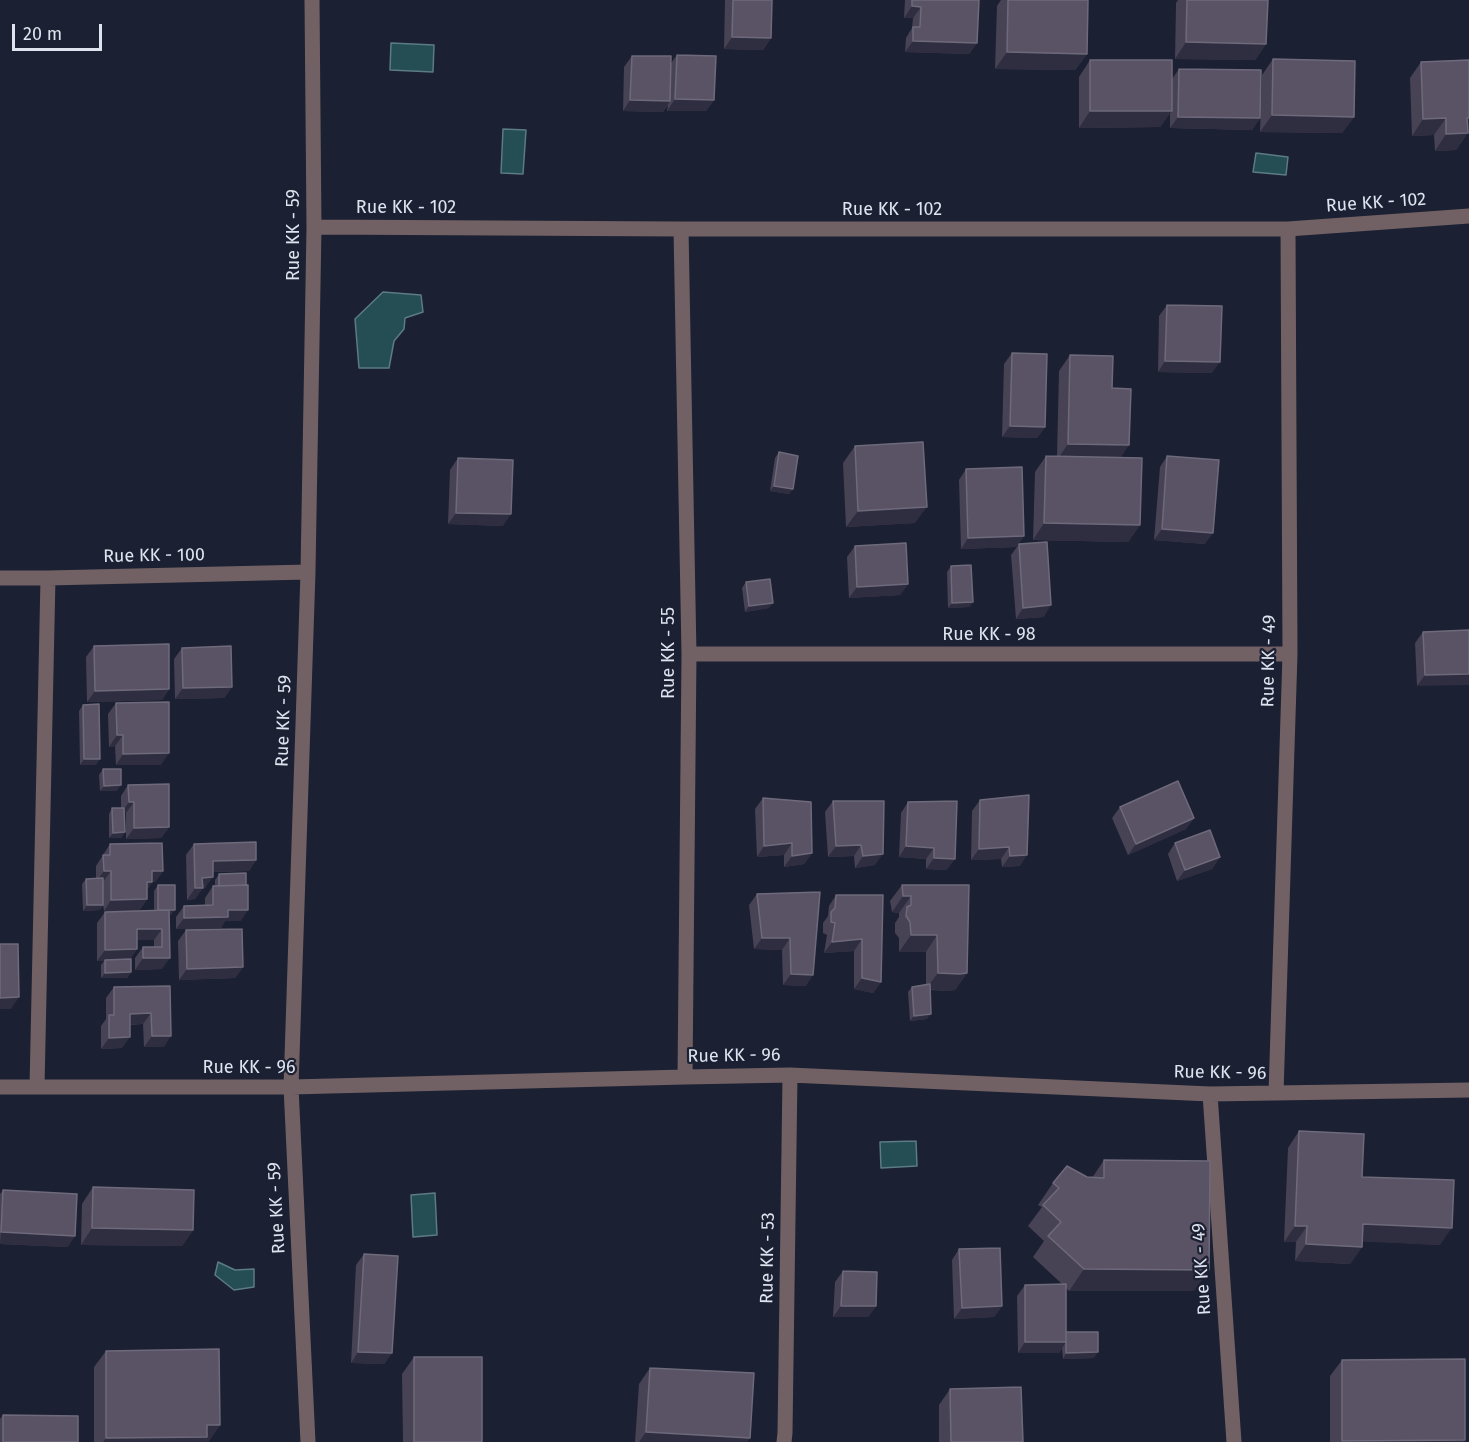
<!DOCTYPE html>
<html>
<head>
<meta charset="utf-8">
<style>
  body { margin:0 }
  #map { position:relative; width:1469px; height:1442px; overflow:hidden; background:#1b2032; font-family:"Fira Sans",sans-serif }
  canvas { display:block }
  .scale { position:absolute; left:12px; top:24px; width:90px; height:27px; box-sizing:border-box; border:3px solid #dfe3ef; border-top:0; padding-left:8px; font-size:18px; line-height:21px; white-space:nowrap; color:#dfe3ef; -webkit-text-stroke:4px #1b2032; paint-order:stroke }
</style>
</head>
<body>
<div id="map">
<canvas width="1469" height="1442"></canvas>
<div class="scale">20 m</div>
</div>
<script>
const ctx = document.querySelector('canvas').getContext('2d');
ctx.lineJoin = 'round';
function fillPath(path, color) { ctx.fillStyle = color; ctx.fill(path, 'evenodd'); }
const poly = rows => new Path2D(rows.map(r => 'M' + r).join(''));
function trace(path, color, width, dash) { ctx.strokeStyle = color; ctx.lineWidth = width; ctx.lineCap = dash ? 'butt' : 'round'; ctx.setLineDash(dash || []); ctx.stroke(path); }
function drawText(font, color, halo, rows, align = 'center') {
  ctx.font = font + ' "Fira Sans",sans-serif'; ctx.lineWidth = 4.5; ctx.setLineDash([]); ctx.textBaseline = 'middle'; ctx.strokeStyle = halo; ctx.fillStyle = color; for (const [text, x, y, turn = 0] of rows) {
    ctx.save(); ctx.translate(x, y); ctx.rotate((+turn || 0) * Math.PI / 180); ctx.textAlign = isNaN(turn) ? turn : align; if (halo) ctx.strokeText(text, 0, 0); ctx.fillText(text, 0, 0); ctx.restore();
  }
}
const water = poly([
  [391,43,434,45,433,72,390,70,391,43],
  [503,129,526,130,523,174,501,173,503,129],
  [1256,153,1288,157,1286,175,1253,172,1256,153],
  [383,292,421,295,423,312,405,318,404,329,394,341,389,368,359,368,355,319,383,292],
  [916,1141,917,1166,881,1168,880,1142,916,1141],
  [435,1193,437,1235,413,1237,411,1195,435,1193],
  [218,1262,235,1270,254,1269,254,1287,234,1290,215,1275,218,1262]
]);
const minor = poly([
  [314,227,681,229,1288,229,1469,216],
  [681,229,689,654,685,1077],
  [0,578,48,578,308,572],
  [689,654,1290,654],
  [0,1087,291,1087,685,1077,790,1075,1210,1094,1469,1090],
  [37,1087,48,578],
  [1276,1093,1290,654,1288,229],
  [1210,1094,1234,1442],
  [308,1442,291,1087,308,572,314,227,312,0],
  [784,1442,785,1433,790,1075]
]);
const wall = poly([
  [725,0,772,0,771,38,763,50,724,49],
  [905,0,979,0,977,43,969,54,905,52,906,38,912,28,913,18,904,18],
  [1001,0,1088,0,1087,54,1075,70,995,69,997,6],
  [1178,0,1268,0,1266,44,1255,60,1175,59,1176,3],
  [677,55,714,100,706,111,667,111,668,105,663,112,623,111,624,67,632,56,671,63],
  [1273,59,1354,117,1342,133,1260,132,1262,75],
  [1090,60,1172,79,1179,69,1260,118,1252,130,1170,128,1170,113,1160,127,1079,128,1079,77],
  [1469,60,1469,134,1467,134,1456,150,1435,151,1434,135,1412,136,1410,78,1421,62],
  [1167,305,1212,373,1158,372,1159,316],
  [1012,353,1045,427,1037,438,1002,437,1004,364],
  [1070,355,1121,458,1140,525,1128,542,1033,540,1035,472,1046,456,1057,456,1059,371],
  [855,446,915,523,846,527,843,463],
  [779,452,793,489,789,494,770,491,775,458],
  [1167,456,1205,544,1154,540,1160,467],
  [458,458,503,526,448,524,450,470],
  [966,469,1024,536,1016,547,961,549,959,480],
  [1019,544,1044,617,1016,619,1011,555],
  [855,546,908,584,900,595,849,598,847,557],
  [951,566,973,602,969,607,948,608,947,572],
  [746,582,769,608,745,612,742,588],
  [1469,630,1417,686,1415,643,1423,632],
  [94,646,169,689,162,700,87,702,86,657],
  [182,648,232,687,224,698,175,699,174,659],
  [116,703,161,765,116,765,115,746,109,747,108,714],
  [83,705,96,765,80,765,79,711],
  [103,769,117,791,100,791,99,775],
  [128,785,169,827,161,838,126,839,126,813,125,813,125,832,121,838,109,838,109,814,112,808,121,808,121,796],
  [1029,795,1020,866,1002,867,1001,859,971,860,972,811,980,800],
  [763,798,812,853,804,864,784,867,784,855,757,857,755,809],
  [833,801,875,865,855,868,854,856,828,857,825,812],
  [908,802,947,870,926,869,926,859,899,857,901,813],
  [1120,807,1194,818,1186,829,1128,855,1112,818],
  [1175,843,1220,857,1212,869,1177,881,1168,854],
  [110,844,163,871,155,882,152,882,147,890,147,899,139,911,104,911,103,905,100,910,83,911,82,884,86,879,96,878,96,866],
  [194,844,256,860,249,871,213,872,205,888,202,889,195,899,187,900,186,855],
  [219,874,241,921,225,921,221,928,176,929,176,917,184,906,205,905,205,898,213,886,215,886,215,880],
  [158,885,171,915,169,915,162,969,135,970,135,958,143,947,154,947,154,940,137,940,137,949,130,959,131,972,127,978,101,978,101,965,104,961,97,961,97,923,105,912,154,910,154,891],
  [902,885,967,973,955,990,947,991,930,990,927,1019,910,1021,908,992,912,987,926,984,926,952,899,952,899,938,895,933,895,923,899,917,899,913,892,912,890,901],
  [820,892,806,986,783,985,782,950,754,949,749,905,757,894],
  [836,895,883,895,881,982,873,993,854,989,854,951,824,953,827,935,823,933,823,923,828,916,829,906],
  [186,930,243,967,235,978,179,980,178,941],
  [170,986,164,1047,144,1047,143,1024,130,1025,122,1048,101,1049,101,1026,106,1019,106,998,114,987],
  [1299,1131,1362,1177,1440,1245,1362,1241,1362,1247,1350,1264,1295,1261,1296,1242,1284,1242,1288,1148],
  [1104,1160,1194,1291,1069,1291,1066,1288,1066,1332,1094,1358,1063,1359,1062,1348,1059,1353,1018,1353,1017,1296,1025,1285,1062,1284,1033,1257,1044,1241,1028,1226,1042,1207,1038,1205,1053,1183,1087,1177,1092,1178],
  [93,1187,193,1230,182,1246,81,1245,82,1204],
  [3,1190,68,1247,0,1244,0,1194],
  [959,1249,1002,1306,994,1317,954,1319,952,1260],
  [364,1254,392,1353,384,1364,351,1363,356,1265],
  [843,1271,876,1306,868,1317,833,1317,835,1282],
  [106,1351,220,1425,208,1442,94,1442,94,1367],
  [414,1357,482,1442,403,1442,402,1374],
  [1342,1360,1464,1442,1330,1442,1330,1376],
  [650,1368,750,1438,747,1442,635,1442,639,1384],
  [950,1389,1023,1442,939,1442,939,1405],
  [3,1415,78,1442,0,1442,0,1419]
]);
const shadedWall = poly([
  [912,6,921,7,913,18,904,18],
  [732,37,771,38,763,50,724,49],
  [913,41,977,43,969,54,905,52],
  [1186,42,1266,44,1255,60,1175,59],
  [1007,52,1087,54,1075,70,995,69],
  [675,99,714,100,706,111,667,111],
  [630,100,670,101,663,112,623,111],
  [1090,111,1172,111,1160,127,1079,128],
  [1272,115,1354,117,1342,133,1260,132],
  [1178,117,1260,118,1252,130,1170,128],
  [1446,118,1434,135,1412,136,1423,119],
  [1467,118,1469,118,1469,134,1467,134,1456,150,1435,151,1446,134],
  [1165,361,1220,362,1212,373,1158,372],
  [1010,426,1045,427,1037,438,1002,437],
  [1068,444,1129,445,1118,462,1057,460],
  [774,486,793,489,789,494,770,491],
  [927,507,915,523,846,527,858,511],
  [456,513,511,514,503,526,448,524],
  [1044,523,1140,525,1128,542,1033,540],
  [1162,529,1213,533,1205,544,1154,540],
  [1024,536,1016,547,961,549,968,538],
  [908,584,900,595,849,598,857,587],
  [973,602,969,607,948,608,952,603],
  [773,603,769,608,745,612,749,606],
  [1051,605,1044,617,1016,619,1023,608],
  [1469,674,1469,685,1417,686,1425,675],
  [232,687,224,698,175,699,183,688],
  [169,689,162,700,87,702,95,691],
  [117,735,123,735,115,746,109,747],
  [169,753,161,765,116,765,123,754],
  [84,759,100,759,96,765,80,765],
  [121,785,117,791,100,791,104,786],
  [129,802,134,802,126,813,121,813],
  [1194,818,1186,829,1128,855,1136,844],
  [169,827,161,838,126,839,134,828],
  [125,832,121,838,109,838,113,833],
  [792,843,784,855,757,857,764,846],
  [861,845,854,856,828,857,836,846],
  [906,846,934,848,926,859,899,857],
  [1009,847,1001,859,971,860,979,849],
  [812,853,804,864,784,867,792,856],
  [883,854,875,865,855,868,863,856],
  [1027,855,1020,866,1002,867,1010,856],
  [1220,857,1212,869,1177,881,1185,870],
  [934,858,955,859,947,870,926,869],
  [256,860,249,871,205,872,213,861],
  [104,871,111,871,103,882,96,882],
  [152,871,163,871,155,882,152,882,145,893,139,893],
  [213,877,205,888,202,889,195,899,187,900,202,878],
  [903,896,911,896,899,913,892,912],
  [147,899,139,911,104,911,111,900],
  [87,905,103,905,100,910,83,911],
  [158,910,175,910,171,915,154,916],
  [228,910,248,910,241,921,225,921,221,928,176,929,184,918],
  [137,929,162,929,154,940,129,940],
  [911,935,937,935,926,952,899,952],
  [762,938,790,938,782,950,754,949],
  [862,939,854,951,824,953,832,942],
  [137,949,129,960,105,960,104,961,97,961,105,950],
  [143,958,170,958,162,969,135,970],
  [243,967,235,978,179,980,187,969],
  [131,972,127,978,101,978,105,973],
  [938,973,967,973,955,990,947,991,926,989],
  [791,974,813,975,806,986,783,985],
  [862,978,881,982,873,993,854,989],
  [19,997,11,1009,0,1009,0,998],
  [151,1013,143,1024,122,1025,130,1014],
  [931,1014,927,1019,910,1021,914,1016],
  [152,1036,171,1036,164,1047,144,1047],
  [130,1037,122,1048,101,1049,109,1038],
  [1363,1224,1452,1228,1440,1245,1351,1241],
  [1295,1226,1307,1226,1296,1242,1284,1242],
  [92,1228,193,1230,182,1246,81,1245],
  [1,1232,75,1236,68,1247,0,1244],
  [1306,1244,1362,1247,1350,1264,1295,1261],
  [1084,1269,1209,1270,1194,1291,1069,1291],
  [841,1306,876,1306,868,1317,833,1317],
  [1002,1306,994,1317,954,1319,962,1308],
  [1025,1342,1066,1342,1059,1353,1018,1353],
  [358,1352,392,1353,384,1364,351,1363],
  [1098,1352,1094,1358,1063,1359,1066,1353],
  [207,1425,220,1425,208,1442,103,1442,106,1438],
  [646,1432,750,1438,747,1442,639,1442],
  [1465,1440,1464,1442,1341,1442,1342,1441]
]);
const building = poly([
  [733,0,772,0,771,38,732,37,733,0],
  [912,0,979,0,977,43,913,41,913,27,920,27,921,7,912,6,912,0],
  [1008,0,1088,0,1087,54,1007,52,1008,0],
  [1187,0,1268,0,1266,44,1186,42,1187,0],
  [677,55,716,56,714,100,675,99,677,55],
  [632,56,671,56,670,101,630,100,632,56],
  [1273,59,1355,61,1354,117,1272,115,1273,59],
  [1090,60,1172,60,1172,111,1090,111,1090,60],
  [1469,60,1469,118,1467,118,1468,133,1446,134,1446,118,1423,119,1421,62,1469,60],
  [1179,69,1261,70,1260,118,1178,117,1179,69],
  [1167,305,1222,306,1220,362,1165,361,1167,305],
  [1012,353,1047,354,1045,427,1010,426,1012,353],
  [1070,355,1113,356,1112,388,1131,389,1129,445,1068,444,1070,355],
  [923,442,927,507,858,511,855,446,923,442],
  [779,452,798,456,793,489,774,486,779,452],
  [1046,456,1142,458,1140,525,1044,523,1046,456],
  [1167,456,1219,460,1213,533,1162,529,1167,456],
  [458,458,513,460,511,514,456,513,458,458],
  [1022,467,1024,536,968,538,966,469,1022,467],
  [1047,542,1051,605,1023,608,1019,544,1047,542],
  [906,543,908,584,857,587,855,546,906,543],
  [971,565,973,602,952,603,951,566,971,565],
  [770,579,773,603,749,606,746,582,770,579],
  [1469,630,1469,674,1425,675,1423,632,1469,630],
  [169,644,169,689,95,691,94,646,169,644],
  [231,646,232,687,183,688,182,648,231,646],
  [169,702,169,753,123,754,123,735,117,735,116,703,169,702],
  [99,704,100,759,84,759,83,705,99,704],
  [103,769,121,769,121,785,104,786,103,769],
  [1178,781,1194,818,1136,844,1120,807,1178,781],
  [169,784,169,827,134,828,134,802,129,802,128,785,169,784],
  [1029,795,1027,855,1010,856,1009,847,979,849,980,800,1029,795],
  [763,798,811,802,812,853,792,856,792,843,764,846,763,798],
  [833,801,884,801,883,854,863,856,861,845,836,846,833,801],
  [957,801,955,859,934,858,934,848,906,846,908,802,957,801],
  [112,808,124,808,125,832,113,833,112,808],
  [1210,830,1220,857,1185,870,1175,843,1210,830],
  [256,842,256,860,213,861,213,877,202,878,203,888,195,888,194,844,256,842],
  [162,843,163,871,152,871,152,882,147,882,147,899,111,900,111,871,104,871,103,855,110,855,110,844,162,843],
  [246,873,246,885,219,886,219,874,246,873],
  [103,878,103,905,87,905,86,879,103,878],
  [158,885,175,885,175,910,158,910,158,885],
  [248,885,248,910,228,910,228,917,184,918,184,906,213,905,213,886,248,885],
  [902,885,969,885,967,973,959,974,938,973,937,935,911,935,910,922,906,916,907,907,911,905,911,896,903,896,902,885],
  [820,892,813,975,791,974,790,938,762,938,757,894,820,892],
  [836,895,883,895,881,982,862,978,862,939,832,942,835,923,831,922,831,912,835,908,836,895],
  [169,910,170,958,143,958,143,947,162,947,162,929,137,929,137,949,105,950,105,912,169,910],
  [242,929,243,967,187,969,186,930,242,929],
  [0,944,18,944,19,997,0,998,0,944],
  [131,959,131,972,105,973,105,960,131,959],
  [930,984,931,1014,914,1016,912,987,930,984],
  [170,986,171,1036,152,1036,151,1013,130,1014,130,1037,109,1038,109,1015,114,1015,114,987,170,986],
  [1299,1131,1364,1134,1362,1177,1454,1180,1452,1228,1363,1224,1362,1247,1306,1244,1307,1226,1295,1226,1299,1131],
  [1104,1160,1210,1161,1209,1270,1084,1269,1048,1236,1061,1222,1043,1205,1059,1188,1053,1183,1067,1166,1087,1177,1104,1178,1104,1160],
  [93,1187,194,1190,193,1230,92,1228,93,1187],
  [3,1190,77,1194,75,1236,1,1232,3,1190],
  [1000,1248,1002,1306,962,1308,959,1249,1000,1248],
  [364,1254,398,1256,392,1353,358,1352,364,1254],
  [843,1271,877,1272,876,1306,841,1306,843,1271],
  [1066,1284,1066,1342,1025,1342,1025,1285,1066,1284],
  [1066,1332,1098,1332,1098,1352,1066,1353,1066,1332],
  [219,1349,220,1425,207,1425,207,1437,106,1438,106,1351,219,1349],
  [414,1357,482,1357,482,1442,414,1442,414,1357],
  [1465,1359,1465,1440,1342,1441,1342,1360,1465,1359],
  [650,1368,754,1373,750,1438,646,1432,650,1368],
  [1021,1387,1023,1442,951,1442,950,1389,1021,1387],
  [3,1415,78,1416,78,1442,3,1442,3,1415]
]);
const streetNames = [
  ["Rue KK - 102",1376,203,-4],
  ["Rue KK - 102",406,208],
  ["Rue KK - 102",892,210],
  ["Rue KK - 59",294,235,-90],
  ["Rue KK - 100",154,556,-1],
  ["Rue KK - 98",989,635],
  ["Rue KK - 55",669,653,-90],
  ["Rue KK - 49",1269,661,-89],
  ["Rue KK - 59",284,721,-88],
  ["Rue KK - 96",734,1056,-1],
  ["Rue KK - 96",249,1068],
  ["Rue KK - 96",1220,1073,1],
  ["Rue KK - 59",277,1208,-93],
  ["Rue KK - 53",768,1258,-89],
  ["Rue KK - 49",1202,1269,-94]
];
fillPath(water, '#244e54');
trace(water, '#5c7b82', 1.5);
trace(minor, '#716164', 15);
fillPath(wall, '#484255');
fillPath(shadedWall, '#2f2d40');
fillPath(building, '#595365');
trace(building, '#6e6a7b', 1.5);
drawText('18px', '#dfe3ef', '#1b2032', streetNames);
</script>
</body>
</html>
